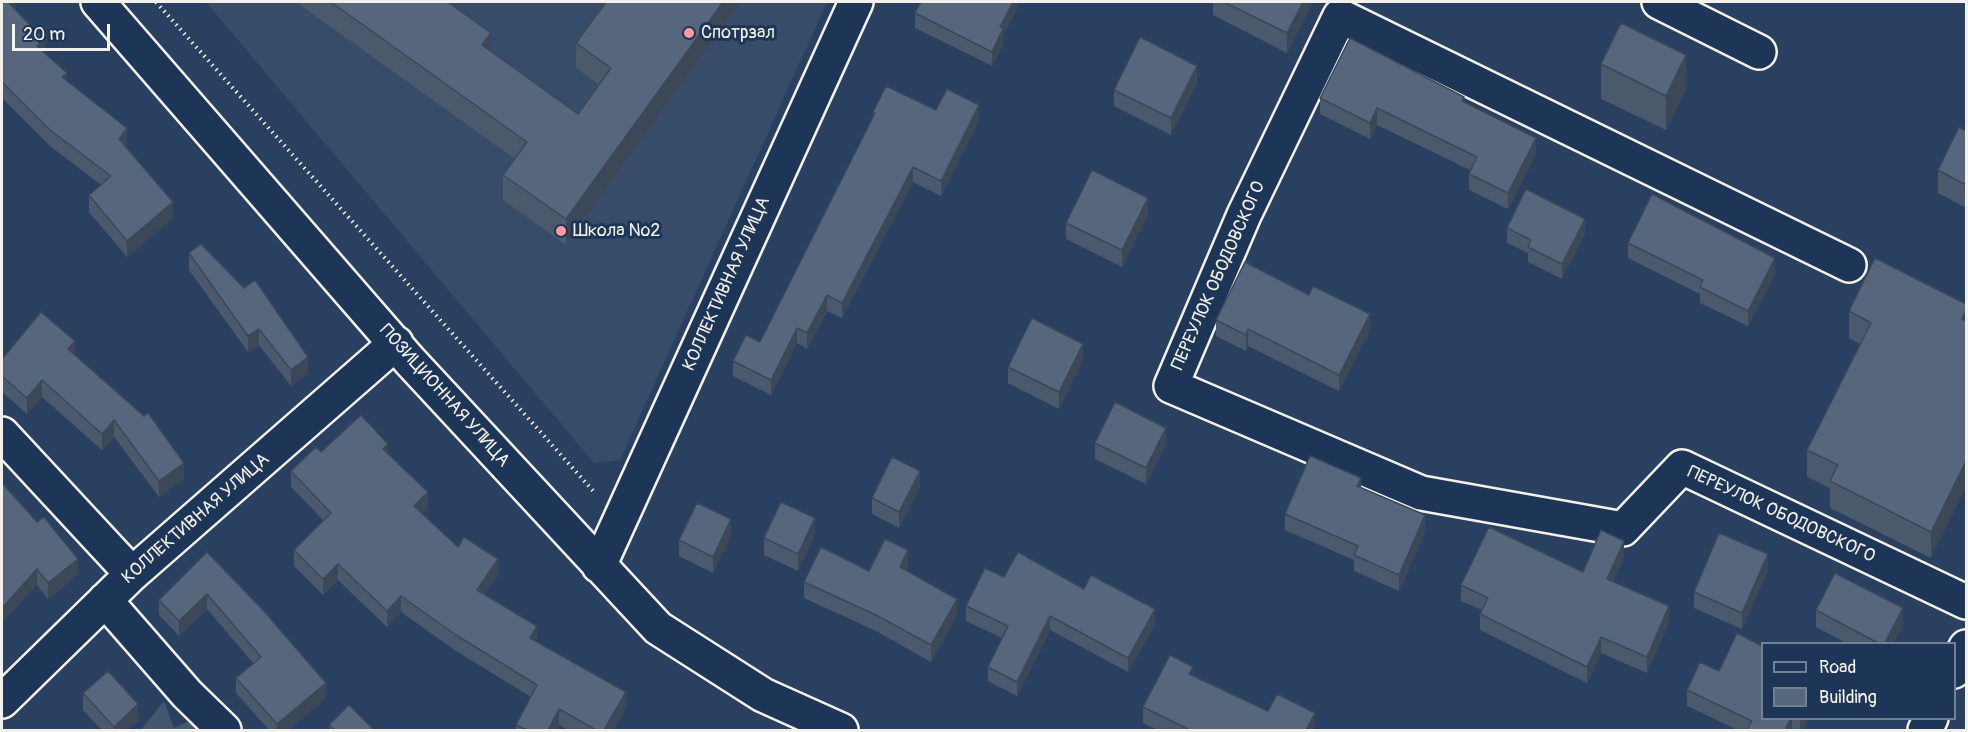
<!DOCTYPE html>
<html>
<head>
<meta charset="utf-8">
<style>
  body { margin:0 }
  #map { position:relative; width:1968px; height:732px; overflow:hidden; background:#2a4060; font-family:Pangolin,sans-serif }
  canvas { display:block }
  .frame { position:absolute; inset:0; border:3px solid #f4f1e8; pointer-events:none }
  .legend { position:absolute; left:1761px; top:642px; width:195px; height:78px; box-sizing:border-box; background:#1d3557; border:2px solid #738091; margin:0; padding:8px 10px; list-style:none; font-size:18px; color:#f4f1e8 }
  .legend li { display:flex; align-items:center; gap:12px; height:30px }
  .legend b { width:30px; border:2px solid #738091 }
  .scale { position:absolute; left:12px; top:24px; width:98px; height:27px; box-sizing:border-box; border:3px solid #f4f1e8; border-top:0; padding-left:8px; font-size:18px; line-height:21px; white-space:nowrap; color:#f4f1e8; -webkit-text-stroke:4px #1d3557; paint-order:stroke }
</style>
</head>
<body>
<div id="map">
<canvas width="1968" height="732"></canvas>
<div class="frame"></div>
<ul class="legend">
<li><b style="height:8px;background:#1d3557"></b>Road</li>
<li><b style="height:16px;background:#56677d"></b>Building</li>
</ul>
<div class="scale">20 m</div>
</div>
<script>
const ctx = document.querySelector('canvas').getContext('2d');
ctx.lineJoin = 'round';
function fillPath(path, color) { ctx.fillStyle = color; ctx.fill(path, 'evenodd'); }
const poly = rows => new Path2D(rows.map(r => 'M' + r).join(''));
function trace(path, color, width, dash) { ctx.strokeStyle = color; ctx.lineWidth = width; ctx.lineCap = dash ? 'butt' : 'round'; ctx.setLineDash(dash || []); ctx.stroke(path); }
function drawText(font, color, halo, rows, align = 'center') {
  ctx.font = font + ' Pangolin,sans-serif'; ctx.lineWidth = 6; ctx.setLineDash([]); ctx.textBaseline = 'middle'; ctx.strokeStyle = halo; ctx.fillStyle = color; for (const [text, x, y, turn = 0] of rows) {
    ctx.save(); ctx.translate(x, y); ctx.rotate((+turn || 0) * Math.PI / 180); ctx.textAlign = isNaN(turn) ? turn : align; if (halo) ctx.strokeText(text, 0, 0); ctx.fillText(text, 0, 0); ctx.restore();
  }
}
const built = poly([
  [206,2,827,2,620,460,594,463]
]);
const green = poly([
  [164,701,174,728,193,719,203,730,141,730]
]);
const path = poly([
  [156,2,595,493]
]);
const minor = poly([
  [98,2,410,361,658,628,763,695,841,730],
  [1659,2,1759,52],
  [1849,265,1340,16,1244,215,1171,386,1421,493,1623,529,1682,467,1966,602],
  [2,434,132,574],
  [599,566,856,2],
  [105,600,187,694,224,730],
  [2,701,132,574,396,343]
]);
const major = poly([
  [1954,671,1966,647],
  [1925,730,1931,718]
]);
const wall = poly([
  [2,2,16,2,16,10,44,52,67,81,127,145,126,147,173,218,127,257,89,212,89,195,101,185,50,146,2,98],
  [296,2,448,2,491,52,578,114,599,85,576,68,576,43,606,2,741,2,566,245,503,200,503,175,515,159],
  [921,2,1020,2,1003,36,1003,44,992,66,915,28,915,13],
  [1213,2,1313,2,1287,53,1213,15],
  [1601,64,1686,89,1666,130,1601,99],
  [1197,82,1171,135,1114,106,1114,90],
  [1320,98,1464,102,1536,154,1508,209,1469,190,1469,174,1470,170,1377,125,1370,139,1320,114],
  [936,110,979,120,941,196,913,182,842,318,827,311,807,349,797,343,771,395,733,376,733,361,760,342,873,117,873,112],
  [1966,131,1966,208,1938,193,1938,170],
  [1148,214,1122,267,1066,239,1066,223],
  [1507,228,1585,233,1562,279,1528,262,1528,253,1507,243],
  [1628,243,1775,274,1748,326,1700,303,1700,294,1628,258],
  [189,253,244,288,308,373,291,386,259,345,248,352,189,270],
  [1966,304,1931,558,1830,508,1830,488,1807,477,1807,450,1860,344,1849,338,1849,311],
  [1216,320,1370,330,1339,391,1248,346,1246,351,1216,336],
  [75,355,184,479,159,497,114,437,102,450,42,397,27,414,2,392,2,359],
  [1083,360,1059,409,1008,383,1008,367],
  [1095,443,1166,444,1146,484,1095,459],
  [321,452,388,454,428,508,422,514,458,547,498,575,485,594,537,642,626,708,613,730,568,730,559,725,557,730,516,730,516,725,531,697,456,651,401,612,387,627,338,580,323,595,294,566,294,550,323,520,291,487,291,471],
  [2,483,78,574,48,599,37,585],
  [920,487,899,528,872,514,872,498],
  [1361,487,1425,532,1399,591,1354,571,1354,560,1285,530,1285,514],
  [815,534,798,571,764,555,764,538],
  [731,536,713,573,679,556,679,540],
  [207,552,326,698,288,730,269,730,236,693,236,678,253,663,207,609,179,636,159,615,159,600],
  [1624,557,1613,582,1669,622,1647,673,1601,653,1587,683,1480,630,1480,614,1482,610,1461,601,1461,585,1583,572],
  [908,566,906,571,957,615,931,662,876,631,804,598,804,582,869,571],
  [1768,570,1742,629,1694,608,1694,592],
  [1004,577,1084,589,1155,624,1128,672,1050,630,1017,696,988,681,988,667,1002,638,966,621,966,606],
  [1816,610,1903,625,1893,644,1848,644,1816,627],
  [1193,675,1268,711,1315,730,1158,730,1143,723,1143,707],
  [1687,690,1762,718,1808,718,1802,730,1738,730,1687,706],
  [83,693,138,721,128,730,102,730,83,710],
  [329,725,374,730,329,730]
]);
const shadedWall = poly([
  [10,2,16,2,16,12,9,3],
  [723,2,741,2,566,245,566,219],
  [1013,2,1020,2,1003,36,1003,44,992,66,992,52,1000,27],
  [1303,2,1313,2,1287,53,1287,33],
  [491,33,491,58,482,45],
  [44,40,44,57,37,46],
  [1686,55,1686,89,1666,130,1666,96],
  [1197,66,1197,82,1171,135,1171,118],
  [67,73,67,89,62,77],
  [979,105,979,120,941,196,941,181],
  [1377,108,1377,125,1370,139,1370,123],
  [127,128,127,145,119,155,119,139],
  [1536,138,1536,154,1508,209,1508,193],
  [913,167,913,182,842,318,842,303],
  [1148,198,1148,214,1122,267,1122,250],
  [173,202,173,218,127,257,127,241],
  [1585,219,1585,233,1562,279,1562,264],
  [1775,258,1775,274,1748,326,1748,311],
  [827,295,827,311,807,349,807,333],
  [1966,310,1966,337,1962,319],
  [1370,314,1370,330,1339,391,1339,375],
  [797,328,797,343,771,395,771,380],
  [259,329,259,345,248,352,248,336],
  [1248,329,1248,346,1246,351,1246,335],
  [75,341,75,357,68,349],
  [1083,344,1083,360,1059,409,1059,392],
  [308,357,308,373,291,386,291,370],
  [42,380,42,397,27,414,27,398],
  [114,420,114,437,102,450,102,434],
  [1166,428,1166,444,1146,484,1146,468],
  [388,444,388,460,383,449],
  [1966,461,1966,487,1931,558,1931,532],
  [184,463,184,479,159,497,159,481],
  [920,471,920,487,899,528,899,512],
  [1361,478,1361,494,1357,486],
  [428,492,428,508,414,522,414,506],
  [1425,515,1425,532,1399,591,1399,575],
  [815,518,815,534,798,571,798,554],
  [731,519,731,536,713,573,713,557],
  [1624,541,1624,557,1607,595,1607,579],
  [908,550,908,566,900,584,900,567],
  [1768,554,1768,570,1742,629,1742,613],
  [78,559,78,574,48,599,48,583],
  [498,559,498,575,477,606,477,590],
  [338,564,338,580,323,595,323,579],
  [37,569,37,585,2,623,2,608],
  [207,594,207,609,179,636,179,621],
  [401,596,401,612,387,627,387,611],
  [957,599,957,615,931,662,931,645],
  [1669,606,1669,622,1647,673,1647,657],
  [1903,608,1903,625,1893,644,1884,644],
  [1155,609,1155,624,1128,672,1128,658],
  [1050,616,1050,630,1017,696,1017,682],
  [537,626,537,642,530,638],
  [1601,637,1601,653,1587,683,1587,667],
  [326,683,326,698,288,730,277,730,277,724],
  [626,692,626,708,613,730,604,730],
  [138,704,138,721,128,730,114,730,114,727],
  [559,709,559,725,557,730,548,730],
  [1315,713,1314,730,1306,730],
  [1791,718,1792,718,1792,730,1785,730],
  [1800,718,1808,718,1802,730,1800,730]
]);
const building = poly([
  [2,2,10,2,9,3,44,40,37,46,67,73,62,77,127,128,119,139,173,202,127,241,89,195,111,176,50,130,2,82,2,2],
  [331,2,448,2,491,33,482,45,578,114,611,68,576,43,606,2,723,2,566,219,503,175,527,142,331,2],
  [921,2,1013,2,1000,27,1003,29,992,52,915,13,921,2],
  [1224,2,1303,2,1287,33,1224,2],
  [1621,23,1686,55,1666,96,1601,64,1621,23],
  [1140,37,1197,66,1171,118,1114,90,1140,37],
  [1350,38,1464,97,1462,101,1536,138,1508,193,1469,174,1477,157,1377,108,1370,123,1320,98,1350,38],
  [886,86,936,110,947,89,979,105,941,181,913,167,842,303,827,295,807,333,797,328,771,380,733,361,746,335,760,342,875,113,873,112,886,86],
  [1959,127,1966,131,1966,185,1938,170,1959,127],
  [1092,170,1148,198,1122,250,1066,223,1092,170],
  [1526,189,1585,219,1562,264,1528,247,1531,240,1507,228,1526,189],
  [1652,194,1775,258,1748,311,1700,287,1703,280,1628,243,1652,194],
  [201,244,244,288,255,280,308,357,291,370,259,329,248,336,189,253,201,244],
  [1875,258,1966,304,1966,310,1962,319,1966,321,1966,461,1931,532,1830,481,1838,465,1807,450,1871,323,1849,311,1875,258],
  [1245,262,1309,295,1313,286,1370,314,1339,375,1248,329,1246,335,1216,320,1245,262],
  [41,312,75,341,68,349,144,416,148,413,184,463,159,481,114,420,102,434,42,380,27,398,2,376,2,359,41,312],
  [1032,318,1083,344,1059,392,1008,367,1032,318],
  [1115,402,1166,428,1146,468,1095,443,1115,402],
  [361,415,388,444,383,449,428,492,414,506,458,547,464,537,498,559,477,590,537,626,530,638,626,692,604,730,596,730,559,709,548,730,527,730,516,725,537,685,456,635,401,596,387,611,338,564,323,579,294,550,331,513,291,471,316,447,321,452,361,415],
  [1310,456,1361,478,1357,486,1425,515,1399,575,1354,555,1358,546,1285,514,1310,456],
  [892,457,920,471,899,512,872,498,892,457],
  [2,483,37,522,44,517,78,559,48,583,37,569,2,608,2,483],
  [781,502,815,518,798,554,764,538,781,502],
  [697,503,731,519,713,557,679,540,697,503],
  [1489,527,1583,572,1601,530,1624,541,1607,579,1669,606,1647,657,1601,637,1587,667,1480,614,1488,598,1461,585,1489,527],
  [1719,533,1768,554,1742,613,1694,592,1719,533],
  [885,539,908,550,900,567,957,599,931,645,876,615,804,582,821,547,869,571,885,539],
  [207,552,263,610,326,683,277,724,236,678,261,657,207,594,179,621,159,600,207,552],
  [1018,552,1084,589,1091,575,1155,609,1128,658,1050,616,1017,682,988,667,1008,626,966,606,985,568,1004,577,1018,552],
  [1835,573,1903,608,1884,644,1880,644,1816,610,1835,573],
  [1737,633,1762,646,1762,718,1791,718,1785,730,1747,730,1752,721,1687,690,1700,662,1719,671,1737,633],
  [1170,655,1193,667,1189,674,1268,711,1277,694,1315,713,1306,730,1190,730,1143,707,1170,655],
  [108,671,138,704,114,727,83,693,108,671],
  [349,705,374,730,335,730,329,725,349,705]
]);
const markers = [
  [689,33,6,"#ff9aa2"],
  [561,231,6,"#ff9aa2"]
];
const poiNames = [
  ["Спотрзал",701,33],
  ["Школа №2",573,231]
];
const streetNames = [
  ["ПЕРЕУЛОК ОБОДОВСКОГО",1219,276,-66],
  ["КОЛЛЕКТИВНАЯ УЛИЦА",727,284,-66],
  ["ПОЗИЦИОННАЯ УЛИЦА",444,396,48],
  ["ПЕРЕУЛОК ОБОДОВСКОГО",1781,515,25],
  ["КОЛЛЕКТИВНАЯ УЛИЦА",196,519,-41]
];
fillPath(built, '#374c69');
fillPath(green, '#445771');
trace(minor, '#f4f1e8', 38);
trace(major, '#f4f1e8', 38);
trace(path, '#f4f1e8', 4, [1.5, 4.5]);
trace(minor, '#1d3557', 33);
trace(major, '#1d3557', 33);
fillPath(wall, '#4a596c');
fillPath(shadedWall, '#3c4858');
fillPath(building, '#56677d');
trace(building, '#3c4858', 1.5);
for (const [x, y, r, color] of markers) { const dot = new Path2D(); dot.arc(x, y, r, 0, 2 * Math.PI); ctx.fillStyle = color; ctx.fill(dot); trace(dot, '#1d3557', 2); }
drawText('18px', '#f4f1e8', '#1d3557', poiNames, 'left');
drawText('18px', '#f4f1e8', '#1d3557', streetNames);
</script>
</body>
</html>
